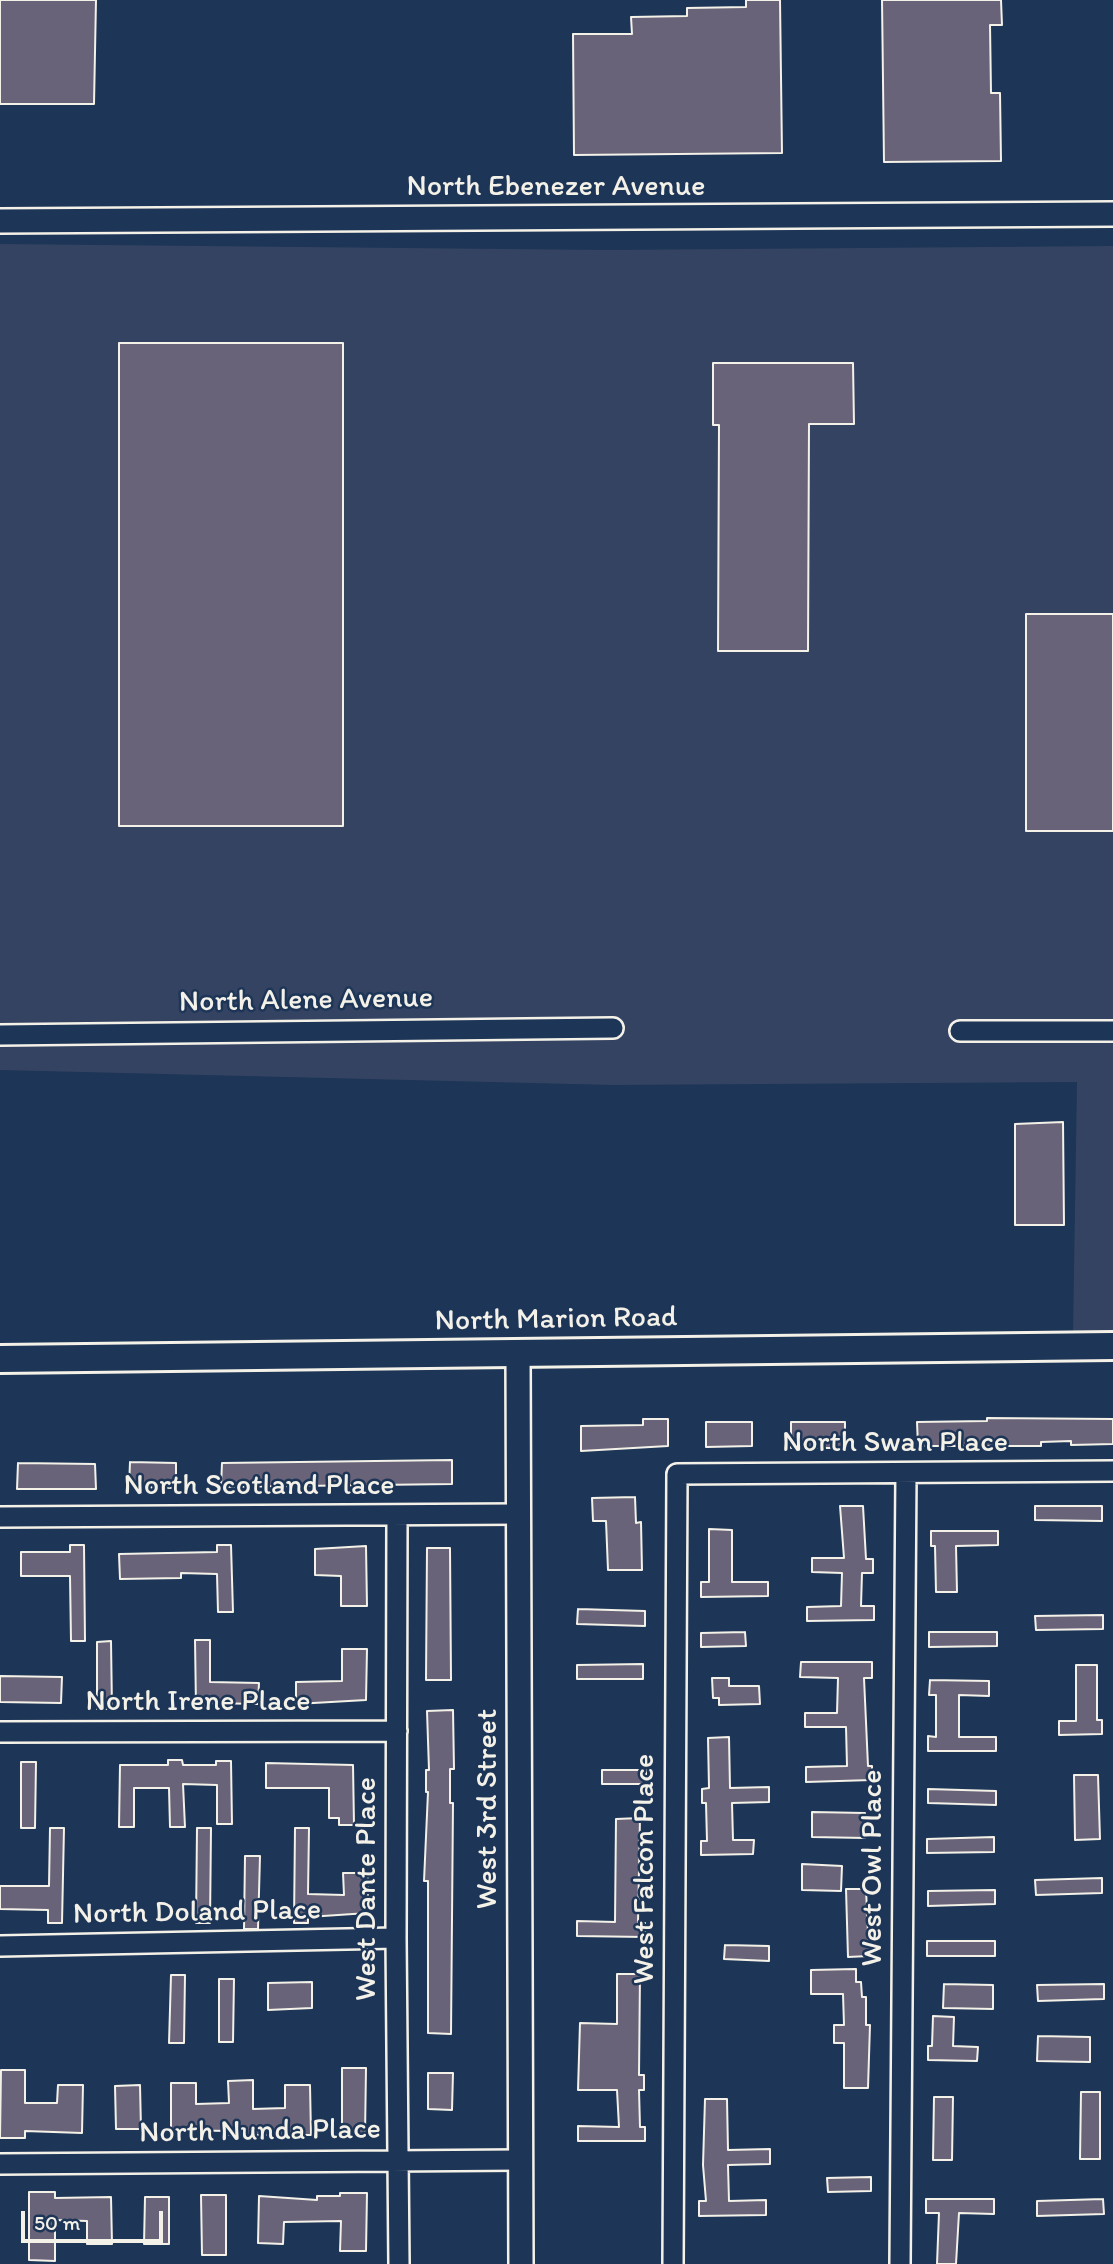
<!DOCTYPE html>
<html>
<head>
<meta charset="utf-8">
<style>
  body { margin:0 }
  #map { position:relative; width:1113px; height:2264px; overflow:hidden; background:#1d3557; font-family:Itim,sans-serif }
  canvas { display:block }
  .scale { position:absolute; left:21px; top:2211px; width:142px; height:32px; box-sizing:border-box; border:4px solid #f4f1e8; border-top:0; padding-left:9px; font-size:21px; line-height:24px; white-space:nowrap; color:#f4f1e8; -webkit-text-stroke:5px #1d3557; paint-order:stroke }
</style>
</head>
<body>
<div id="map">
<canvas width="1113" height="2264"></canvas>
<div class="scale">50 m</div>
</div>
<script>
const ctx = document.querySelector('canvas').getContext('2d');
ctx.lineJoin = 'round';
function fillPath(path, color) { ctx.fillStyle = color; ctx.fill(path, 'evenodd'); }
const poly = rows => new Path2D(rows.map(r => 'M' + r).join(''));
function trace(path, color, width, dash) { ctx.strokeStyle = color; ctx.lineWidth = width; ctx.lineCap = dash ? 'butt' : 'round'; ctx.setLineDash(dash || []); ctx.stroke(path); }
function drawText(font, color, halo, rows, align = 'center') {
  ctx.font = font + ' Itim,sans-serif'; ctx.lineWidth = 5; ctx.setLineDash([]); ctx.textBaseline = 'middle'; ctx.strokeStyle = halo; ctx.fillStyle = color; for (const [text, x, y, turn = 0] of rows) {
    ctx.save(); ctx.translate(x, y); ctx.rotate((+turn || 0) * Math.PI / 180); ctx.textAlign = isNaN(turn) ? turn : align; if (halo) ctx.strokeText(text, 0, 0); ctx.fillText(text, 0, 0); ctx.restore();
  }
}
const built = poly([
  [0,244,607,250,1113,246,1113,1332,1073,1332,1077,1082,613,1085,0,1070]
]);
const building = poly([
  [0,0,96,0,94,104,0,104,0,0],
  [746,0,780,0,782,153,574,155,573,34,632,34,631,17,687,16,687,8,746,7,746,0],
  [882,0,1001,0,1002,25,990,25,991,93,1000,93,1001,161,884,162,882,0],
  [119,343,343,343,343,826,119,826,119,343],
  [713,363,853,363,854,424,809,424,808,651,718,651,719,425,713,425,713,363],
  [1026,614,1113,614,1113,831,1026,831,1026,614],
  [1063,1122,1064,1225,1015,1225,1015,1124,1063,1122],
  [987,1418,1113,1419,1113,1444,1071,1445,1071,1441,1041,1442,1041,1446,918,1446,917,1422,987,1421,987,1418],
  [643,1419,668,1419,668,1446,581,1451,581,1426,643,1425,643,1419],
  [706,1422,752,1422,752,1446,706,1447,706,1422],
  [791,1422,845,1422,845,1448,791,1448,791,1422],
  [452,1460,452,1484,221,1487,222,1463,452,1460],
  [130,1462,176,1463,176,1488,129,1487,130,1462],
  [18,1463,95,1464,96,1489,17,1489,18,1463],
  [635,1497,636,1523,641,1522,642,1570,608,1570,606,1521,593,1521,592,1498,635,1497],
  [840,1506,863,1506,866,1559,873,1559,873,1573,862,1573,861,1606,874,1606,874,1620,807,1621,807,1607,841,1606,842,1573,812,1572,812,1558,844,1558,840,1506],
  [1035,1506,1102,1506,1102,1521,1035,1520,1035,1506],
  [709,1529,732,1530,732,1582,768,1582,768,1596,701,1597,701,1582,709,1582,709,1529],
  [931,1531,998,1531,998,1545,956,1546,957,1592,936,1592,935,1546,931,1546,931,1531],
  [70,1545,84,1545,85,1641,71,1641,70,1576,21,1576,21,1552,70,1552,70,1545],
  [217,1545,231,1545,233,1612,218,1612,217,1574,181,1573,181,1578,120,1579,119,1554,217,1552,217,1545],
  [366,1546,367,1606,341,1606,341,1576,315,1575,315,1549,366,1546],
  [427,1548,450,1548,451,1680,426,1680,427,1548],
  [578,1609,645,1611,645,1626,577,1624,578,1609],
  [1103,1615,1103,1629,1036,1630,1035,1616,1103,1615],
  [745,1632,746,1646,701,1647,701,1633,745,1632],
  [929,1632,997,1632,997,1646,929,1647,929,1632],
  [195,1640,210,1640,210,1682,259,1683,258,1704,210,1703,210,1707,196,1707,195,1640],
  [111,1641,112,1709,97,1709,97,1642,111,1641],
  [342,1649,367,1649,366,1700,296,1704,296,1682,342,1681,342,1649],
  [801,1662,872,1662,872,1678,864,1678,868,1766,872,1766,872,1780,806,1782,806,1767,847,1766,846,1727,805,1727,805,1713,837,1713,838,1678,800,1677,801,1662],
  [643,1664,643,1679,577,1679,577,1665,643,1664],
  [1076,1665,1097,1665,1097,1720,1102,1720,1102,1734,1059,1735,1059,1721,1076,1721,1076,1665],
  [0,1676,62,1677,61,1703,0,1702,0,1676],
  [712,1678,729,1678,729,1686,759,1686,760,1704,719,1705,719,1698,713,1698,712,1678],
  [930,1680,989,1681,989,1696,959,1695,959,1737,996,1737,996,1751,928,1751,928,1736,936,1737,936,1695,929,1695,930,1680],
  [453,1710,454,1769,450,1769,450,1803,453,1803,451,2034,428,2033,428,1881,424,1881,428,1792,426,1792,426,1770,429,1770,427,1711,453,1710],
  [729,1737,730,1788,769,1787,769,1802,732,1803,733,1840,754,1840,753,1854,701,1855,701,1841,707,1841,706,1803,702,1803,702,1789,709,1788,708,1738,729,1737],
  [168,1760,182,1760,183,1765,216,1765,216,1761,231,1761,232,1824,217,1824,217,1785,183,1784,185,1827,170,1827,169,1788,134,1788,134,1827,119,1827,120,1765,168,1765,168,1760],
  [21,1762,36,1762,35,1828,21,1828,21,1762],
  [266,1763,353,1765,354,1825,339,1825,339,1818,329,1818,329,1788,266,1788,266,1763],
  [602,1770,646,1770,646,1784,602,1784,602,1770],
  [1074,1775,1098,1775,1100,1839,1075,1840,1074,1775],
  [928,1789,996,1791,996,1805,928,1803,928,1789],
  [812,1812,865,1813,865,1838,812,1837,812,1812],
  [640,1818,638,1923,645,1923,645,1937,577,1936,577,1921,615,1922,616,1819,640,1818],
  [50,1828,64,1828,62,1923,48,1923,48,1910,0,1909,0,1886,49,1886,50,1828],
  [197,1828,211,1828,210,1923,196,1923,197,1828],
  [295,1828,309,1828,308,1894,344,1895,343,1873,368,1873,368,1913,308,1917,308,1923,294,1923,295,1828],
  [994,1837,994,1852,927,1853,927,1839,994,1837],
  [245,1856,260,1856,258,1929,244,1929,245,1856],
  [802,1864,842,1866,841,1891,802,1890,802,1864],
  [1102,1878,1102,1893,1036,1895,1035,1880,1102,1878],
  [846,1889,866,1889,869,1956,848,1957,846,1889],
  [995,1890,995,1904,928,1906,928,1891,995,1890],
  [927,1941,995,1941,995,1956,927,1956,927,1941],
  [725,1945,769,1946,769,1961,724,1959,725,1945],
  [856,1969,856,1982,861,1982,862,1997,866,1997,866,2025,870,2025,868,2088,844,2088,844,2043,834,2043,834,2025,844,2025,843,1994,811,1994,811,1970,856,1969],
  [617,1974,640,1974,639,2075,644,2075,644,2090,639,2090,640,2127,645,2127,645,2141,578,2141,578,2126,619,2127,617,2090,578,2090,580,2023,617,2024,617,1974],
  [171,1975,185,1975,184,2043,169,2043,171,1975],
  [219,1979,234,1979,233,2042,219,2042,219,1979],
  [312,1982,312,2008,268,2010,268,1983,312,1982],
  [944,1984,993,1985,993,2009,943,2008,944,1984],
  [1104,1984,1104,1999,1038,2001,1037,1985,1104,1984],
  [933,2016,954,2017,953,2046,978,2047,977,2061,928,2060,928,2046,932,2046,933,2016],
  [1038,2036,1090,2037,1090,2062,1037,2061,1038,2036],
  [342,2068,366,2068,365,2136,342,2135,342,2068],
  [1,2070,25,2070,25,2103,57,2103,58,2085,83,2085,82,2133,25,2131,25,2138,0,2138,1,2070],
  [428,2073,453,2073,452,2110,428,2109,428,2073],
  [253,2080,253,2109,285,2108,285,2085,310,2085,311,2135,229,2135,229,2131,171,2130,171,2083,196,2083,196,2104,229,2103,228,2081,253,2080],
  [140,2085,141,2129,116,2129,115,2086,140,2085],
  [1081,2092,1100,2092,1100,2159,1080,2159,1081,2092],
  [934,2097,953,2097,952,2160,933,2160,934,2097],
  [705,2099,727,2099,728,2150,770,2149,770,2164,728,2165,729,2201,766,2200,766,2215,699,2216,699,2201,706,2201,703,2165,705,2099],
  [871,2177,871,2191,828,2192,827,2178,871,2177],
  [29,2192,55,2192,55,2198,111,2197,112,2244,87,2244,87,2221,55,2220,55,2261,29,2260,29,2192],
  [340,2193,367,2193,366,2251,340,2251,341,2221,284,2222,283,2244,258,2243,259,2196,317,2200,317,2196,340,2196,340,2193],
  [201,2195,226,2195,226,2255,202,2255,201,2195],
  [145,2197,169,2197,169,2244,144,2244,145,2197],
  [926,2199,994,2199,994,2214,959,2213,956,2264,937,2264,939,2213,926,2213,926,2199],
  [1103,2199,1104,2214,1037,2216,1037,2201,1103,2199]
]);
const minor = poly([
  [960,1031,1113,1031],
  [0,1035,613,1028],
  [397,1515,396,1938,399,2264],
  [0,1517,519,1514],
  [0,1732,397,1731],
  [0,1946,396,1938],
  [0,2164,520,2160],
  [673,2264,677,1474,1113,1471],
  [900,2264,906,1473]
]);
const tertiary = poly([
  [0,221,1113,214],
  [518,1354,521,2264]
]);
const secondary = poly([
  [0,1359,1113,1346]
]);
const streetNames = [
  ["North Ebenezer Avenue",556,187],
  ["North Alene Avenue",306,1001,-1],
  ["North Marion Road",556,1320,-1],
  ["North Swan Place",895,1443],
  ["North Scotland Place",259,1486],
  ["North Irene Place",198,1702],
  ["West 3rd Street",488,1809,-90],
  ["West Owl Place",873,1868,-90],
  ["West Falcon Place",645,1869,-90],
  ["West Dante Place",367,1889,-90],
  ["North Doland Place",197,1913,-1],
  ["North Nunda Place",260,2132,-1]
];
fillPath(built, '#344361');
fillPath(building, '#686378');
trace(building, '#f4f1e8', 2);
trace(minor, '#f4f1e8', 24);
trace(tertiary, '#f4f1e8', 28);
trace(secondary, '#f4f1e8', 32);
trace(minor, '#1d3557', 19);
trace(tertiary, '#1d3557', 23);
trace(secondary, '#1d3557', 26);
drawText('30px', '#f4f1e8', '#1d3557', streetNames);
</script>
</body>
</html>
